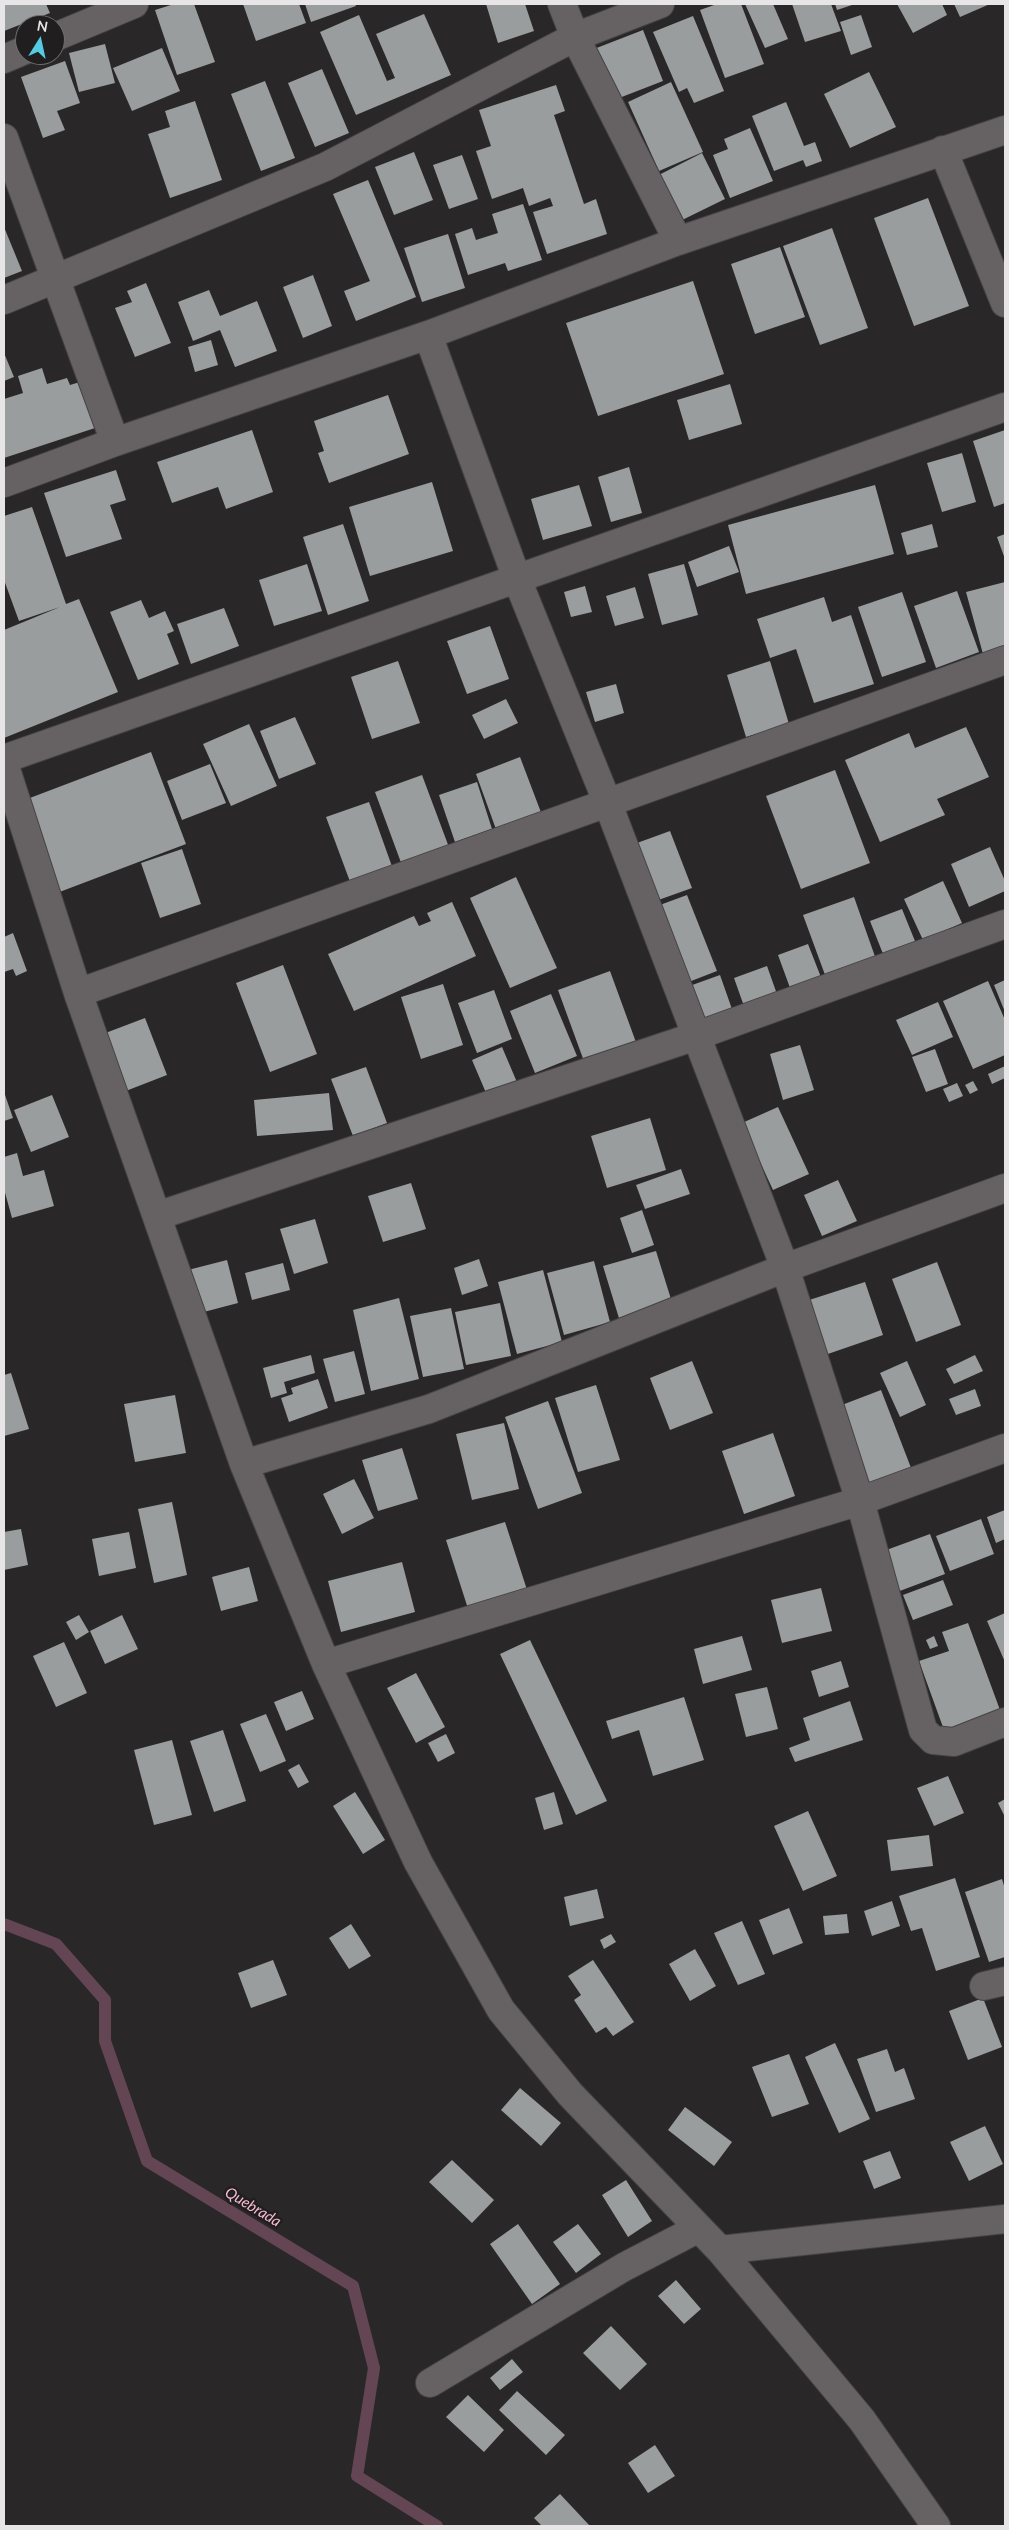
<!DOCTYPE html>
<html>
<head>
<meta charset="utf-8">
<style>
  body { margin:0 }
  #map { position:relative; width:1009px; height:2530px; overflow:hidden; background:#2a2728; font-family:Lato,sans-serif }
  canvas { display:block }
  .frame { position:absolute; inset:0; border:5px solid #e7e5e6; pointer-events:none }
  .north { position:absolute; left:15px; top:15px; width:50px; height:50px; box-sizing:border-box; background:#211e1f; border:1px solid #706e6f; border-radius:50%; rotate:10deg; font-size:14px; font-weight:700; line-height:20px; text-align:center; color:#e7e5e6 }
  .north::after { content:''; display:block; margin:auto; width:18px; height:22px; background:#55cae0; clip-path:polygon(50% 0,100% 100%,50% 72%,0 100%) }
</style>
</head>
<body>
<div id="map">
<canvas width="1009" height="2530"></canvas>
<div class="frame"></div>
<div class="north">N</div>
</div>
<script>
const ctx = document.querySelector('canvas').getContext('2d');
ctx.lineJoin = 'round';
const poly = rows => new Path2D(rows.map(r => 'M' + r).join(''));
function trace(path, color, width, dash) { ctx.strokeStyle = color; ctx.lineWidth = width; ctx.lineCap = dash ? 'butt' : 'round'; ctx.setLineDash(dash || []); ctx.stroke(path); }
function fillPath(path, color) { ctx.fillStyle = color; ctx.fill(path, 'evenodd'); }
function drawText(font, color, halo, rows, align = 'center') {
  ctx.font = font + ' Lato,sans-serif'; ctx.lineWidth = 5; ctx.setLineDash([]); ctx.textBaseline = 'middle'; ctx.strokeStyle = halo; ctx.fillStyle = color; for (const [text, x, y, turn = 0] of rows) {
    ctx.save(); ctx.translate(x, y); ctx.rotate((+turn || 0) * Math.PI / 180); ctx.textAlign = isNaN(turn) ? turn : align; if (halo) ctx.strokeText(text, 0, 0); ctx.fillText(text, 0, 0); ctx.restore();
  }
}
const stream = poly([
  [4,1924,56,1944,105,2000,105,2041,147,2161,353,2286,374,2368,357,2476,437,2526]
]);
const building = poly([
  [4,4,46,4,50,13,4,31],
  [174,4,194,4,215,62,177,75,155,10],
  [243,4,299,4,306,23,256,41],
  [305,4,355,4,356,6,311,22],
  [486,4,525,4,534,31,498,43],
  [717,4,741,4,764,64,725,78,700,10],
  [745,4,773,4,788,39,765,48],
  [792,4,831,4,841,31,805,42],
  [835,4,855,4,837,10],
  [897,4,942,4,947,15,913,33],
  [954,4,990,4,960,17],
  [424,14,451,75,356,115,320,32,359,15,387,81,395,78,376,34],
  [861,15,872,47,851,55,840,22],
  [693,16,724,91,694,103,687,88,679,92,653,32],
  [643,30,663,81,614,100,594,49],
  [105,44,115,83,79,92,69,53],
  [162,48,180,91,132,111,113,68],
  [65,61,80,103,57,111,65,130,43,138,21,77],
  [322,69,349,133,315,147,288,83],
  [869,72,896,127,850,148,824,94],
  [265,81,295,158,261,171,231,94],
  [671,82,703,152,659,171,628,102],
  [556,85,565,111,554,115,584,204,596,199,607,234,547,254,533,212,553,206,550,198,529,206,523,188,492,199,476,151,491,146,479,110],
  [195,101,222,180,170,198,148,134,170,127,165,111],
  [786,102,804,146,815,142,822,161,806,167,803,160,774,171,752,116],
  [750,128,773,181,730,198,713,155,728,149,724,139],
  [414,152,433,200,394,215,375,167],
  [702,153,725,199,674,224,651,179],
  [462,155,478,199,449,209,433,165],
  [368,180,416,297,356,321,344,291,370,281,333,194],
  [928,198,969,306,914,326,874,218],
  [523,204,542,260,508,271,505,263,468,275,455,234,472,228,476,240,498,233,492,214],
  [4,227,22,271,4,278],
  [832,228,868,328,820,345,783,246],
  [448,234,465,288,422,302,404,248],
  [780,247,805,317,755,334,731,264],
  [313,275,332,326,303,338,283,287],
  [693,281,724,374,598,416,566,323],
  [146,283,171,343,135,357,115,308,132,302,127,291],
  [209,290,220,316,257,301,277,351,235,367,220,330,193,341,178,302],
  [211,340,218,365,195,372,188,347],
  [4,353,14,377,4,381],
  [42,368,47,384,67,378,70,385,80,382,95,428,4,458,4,399,23,393,18,376],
  [730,384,742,424,689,440,677,400],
  [388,395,409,454,329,483,318,453,324,451,314,421],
  [252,430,273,492,226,509,218,487,172,503,157,462],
  [1005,430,1005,503,994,507,973,441],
  [962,453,976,502,942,512,927,463],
  [629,467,642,513,611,522,598,477],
  [116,470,126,500,110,505,122,539,66,557,44,493],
  [432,482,453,551,370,576,349,507],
  [579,485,592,526,543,540,531,499],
  [875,485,894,554,746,594,728,525],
  [32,507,66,604,79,599,118,692,4,738,4,630,60,607,19,621,4,580,4,516],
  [343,524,369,601,328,615,303,537],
  [932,524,938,547,907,555,901,533],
  [1005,534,1005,559,997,537],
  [729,546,739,572,697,587,688,562],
  [307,564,322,611,274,626,259,580],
  [684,564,698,615,662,625,648,574],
  [1005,582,1005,648,983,654,966,592],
  [585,586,592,612,571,617,564,592],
  [635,587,644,618,615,626,606,596],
  [957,591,979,652,936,668,914,606],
  [902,592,926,662,882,677,858,607],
  [824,597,832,622,851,615,874,684,814,703,796,649,770,658,757,619],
  [141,600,149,618,165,611,174,631,167,634,179,664,138,680,110,612],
  [224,608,239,646,191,664,177,624],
  [490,626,509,679,467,694,447,641],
  [398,661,420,723,372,739,351,677],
  [770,661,789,724,746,737,727,675],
  [616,684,624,713,595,722,586,692],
  [506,699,518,723,484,739,472,715],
  [295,717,316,764,279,779,260,731],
  [249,724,277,786,231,806,203,744],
  [966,727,989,777,937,799,945,815,880,842,845,760,909,733,915,748],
  [151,752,186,844,49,896,14,804],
  [520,757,542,815,497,832,476,774],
  [210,764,226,803,182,820,167,781],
  [835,770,870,863,801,889,766,796],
  [422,775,450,850,403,868,375,792],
  [477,782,492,829,455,842,439,795],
  [369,802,394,872,352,887,326,817],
  [670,831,692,888,636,908,615,851],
  [990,847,1005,881,1005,891,969,907,951,864],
  [182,849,201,904,160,918,141,863],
  [516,877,557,968,510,988,470,898],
  [943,881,962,923,923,940,904,899],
  [687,895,717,971,668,990,638,913],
  [854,897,878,965,828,983,803,915],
  [452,902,476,956,354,1011,328,954,414,916,419,926,431,921,427,913],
  [902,909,919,951,887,964,870,921],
  [13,933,27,971,16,976,13,969,4,972,4,937],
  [808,944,824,985,793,996,778,955],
  [283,965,317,1054,270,1072,236,983],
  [767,966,778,997,745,1009,734,978],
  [610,971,637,1045,585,1064,558,990],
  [720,975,739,1029,689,1047,670,993],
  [1005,980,1005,1012,994,985],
  [988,981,1005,1020,1005,1055,973,1069,943,1001],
  [443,984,463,1045,421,1059,401,997],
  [494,990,512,1039,477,1053,458,1003],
  [551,994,577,1056,535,1073,510,1011],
  [938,1002,953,1037,912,1055,896,1020],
  [145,1018,167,1075,118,1094,95,1037],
  [800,1045,814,1090,783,1100,770,1054],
  [502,1047,522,1094,492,1107,472,1060],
  [935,1049,948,1084,926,1092,912,1057],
  [1005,1066,1005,1078,992,1084,988,1074],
  [366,1067,387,1123,353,1136,331,1079],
  [973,1081,978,1090,970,1094,965,1085],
  [957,1083,963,1096,949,1102,943,1089],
  [4,1092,13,1118,4,1121],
  [329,1093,333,1130,257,1136,254,1100],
  [52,1095,69,1137,31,1152,14,1110],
  [778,1107,809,1174,773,1190,742,1123],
  [650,1118,666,1170,607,1188,591,1136],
  [17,1153,23,1176,44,1170,54,1206,12,1218,4,1189,4,1157],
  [681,1169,690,1194,645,1209,636,1185],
  [838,1180,857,1221,822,1236,804,1195],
  [411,1183,426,1229,383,1242,368,1196],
  [642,1210,654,1245,632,1253,620,1218],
  [315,1219,328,1263,294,1274,280,1229],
  [656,1251,675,1312,622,1328,603,1266],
  [479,1259,488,1286,462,1295,454,1268],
  [227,1260,238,1303,200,1313,188,1270],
  [594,1261,610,1322,564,1335,547,1273],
  [937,1262,961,1325,916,1342,892,1279],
  [283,1263,290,1290,252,1300,245,1273],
  [543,1270,562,1342,517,1354,498,1282],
  [865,1282,883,1335,822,1356,803,1302],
  [399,1298,419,1379,371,1391,353,1310],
  [500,1303,511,1356,466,1365,455,1312],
  [451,1308,464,1369,423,1377,410,1316],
  [354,1351,365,1394,335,1402,323,1359],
  [311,1355,315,1373,284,1382,287,1393,271,1398,263,1368],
  [975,1355,983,1371,954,1384,946,1369],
  [692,1361,713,1413,670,1430,650,1378],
  [907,1361,926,1405,900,1417,880,1373],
  [11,1373,29,1429,4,1436,4,1375],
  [318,1379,328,1408,289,1422,281,1398,293,1394,291,1388],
  [596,1385,620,1460,578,1472,555,1398],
  [975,1389,981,1406,956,1415,949,1399],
  [881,1390,913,1473,866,1491,834,1408],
  [175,1395,186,1453,135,1462,124,1404],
  [548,1401,582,1493,538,1509,505,1417],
  [504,1423,519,1489,472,1500,456,1434],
  [773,1433,795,1496,744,1514,722,1451],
  [402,1448,418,1499,378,1511,362,1460],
  [354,1479,374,1518,342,1534,323,1494],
  [172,1502,187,1575,154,1583,138,1509],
  [1005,1510,1005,1539,996,1543,987,1517],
  [981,1519,994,1554,950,1571,936,1536],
  [505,1522,530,1599,471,1618,446,1540],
  [21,1529,28,1565,4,1570,4,1532],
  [129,1532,136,1568,99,1576,92,1539],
  [930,1534,945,1574,897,1592,881,1552],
  [402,1562,415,1612,341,1632,328,1581],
  [249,1567,258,1601,221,1611,212,1577],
  [943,1580,953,1605,913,1620,903,1595],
  [821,1588,832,1631,782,1643,771,1600],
  [1005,1613,1005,1662,987,1621],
  [79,1615,89,1632,76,1640,66,1622],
  [122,1615,138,1649,105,1664,90,1631],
  [968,1623,1000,1710,944,1730,919,1661,949,1651,942,1632],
  [742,1636,752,1670,703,1684,694,1649],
  [934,1636,938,1646,930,1649,926,1640],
  [530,1640,607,1801,576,1815,500,1654],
  [64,1642,87,1693,56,1707,33,1656],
  [841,1661,849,1687,819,1697,811,1671],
  [416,1673,445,1727,416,1743,387,1688],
  [767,1687,778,1729,746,1737,735,1694],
  [302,1691,314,1719,286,1731,274,1702],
  [684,1697,704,1760,653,1776,639,1730,612,1739,606,1721],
  [850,1701,863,1740,795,1762,789,1748,810,1740,803,1718],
  [266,1714,286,1761,260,1772,240,1724],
  [223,1730,246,1801,214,1812,190,1741],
  [446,1734,455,1753,438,1762,428,1743],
  [172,1740,192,1815,154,1825,134,1750],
  [299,1764,309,1782,298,1788,288,1770],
  [948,1776,964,1813,934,1826,917,1788],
  [355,1792,385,1840,363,1854,333,1806],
  [554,1792,563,1824,544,1830,535,1798],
  [1005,1799,1005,1817,998,1803],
  [808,1811,837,1876,803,1891,774,1826],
  [929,1835,933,1866,891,1871,887,1840],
  [955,1878,980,1957,936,1971,922,1928,911,1931,899,1896],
  [1002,1879,1005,1889,1005,1957,989,1962,965,1892],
  [597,1889,604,1918,570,1926,564,1897],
  [892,1901,900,1926,872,1936,864,1911],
  [789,1908,803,1943,773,1955,759,1920],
  [847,1914,849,1933,825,1935,823,1916],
  [742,1921,765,1974,738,1985,714,1933],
  [351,1924,371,1956,349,1969,329,1938],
  [611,1934,616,1942,604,1949,600,1940],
  [695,1949,716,1986,690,2001,669,1964],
  [273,1960,287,1995,251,2008,238,1973],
  [593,1960,634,2022,613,2036,606,2027,596,2033,574,2000,581,1995,568,1976],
  [983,1998,1002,2047,968,2060,949,2011],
  [835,2043,870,2119,839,2133,805,2057],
  [887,2049,895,2072,904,2068,915,2099,876,2112,857,2059],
  [789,2054,809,2104,772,2117,752,2067],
  [520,2088,561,2123,541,2146,501,2110],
  [685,2107,732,2142,714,2166,668,2130],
  [985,2126,1003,2164,969,2181,950,2142],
  [890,2151,901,2178,874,2189,863,2161],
  [452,2160,494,2200,472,2223,429,2182],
  [626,2180,652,2221,628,2237,602,2195],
  [518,2224,560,2284,532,2304,490,2244],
  [578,2224,601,2254,576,2273,553,2242],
  [676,2280,701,2309,684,2324,658,2296],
  [611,2326,647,2364,620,2390,583,2353],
  [512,2359,523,2372,500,2390,490,2378],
  [517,2391,565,2435,546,2455,499,2410],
  [468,2395,504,2430,484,2452,446,2417],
  [655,2445,675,2476,648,2493,628,2463],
  [560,2494,590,2526,542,2526,534,2518]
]);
const minor = poly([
  [562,4,575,37,678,241],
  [55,37,134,4],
  [4,59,25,50],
  [4,138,115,442],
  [943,150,1005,303],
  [4,300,325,167,575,37,660,4],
  [428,335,517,579,608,804,785,1268,860,1501,923,1730,933,1740,954,1742,1005,1722],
  [4,483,115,442,428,335,678,241,1005,130],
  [4,759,1005,407],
  [4,763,78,993,244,1464,326,1664,418,1862,501,2010,570,2094,720,2250,862,2420,936,2526],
  [78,993,1005,660],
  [157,1216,696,1036,1005,924],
  [244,1464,429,1409,785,1268,1005,1188],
  [326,1664,860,1501,1005,1448],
  [984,1986,1005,1981],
  [720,2250,1005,2219],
  [430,2383,624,2267,699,2228]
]);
const waterNames = [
  ["Quebrada",253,2207,31]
];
trace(stream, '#634554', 12);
fillPath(building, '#999d9e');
trace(minor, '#464344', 30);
trace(minor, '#666263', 28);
drawText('italic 15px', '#f7bcd2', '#211e1f', waterNames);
</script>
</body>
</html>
